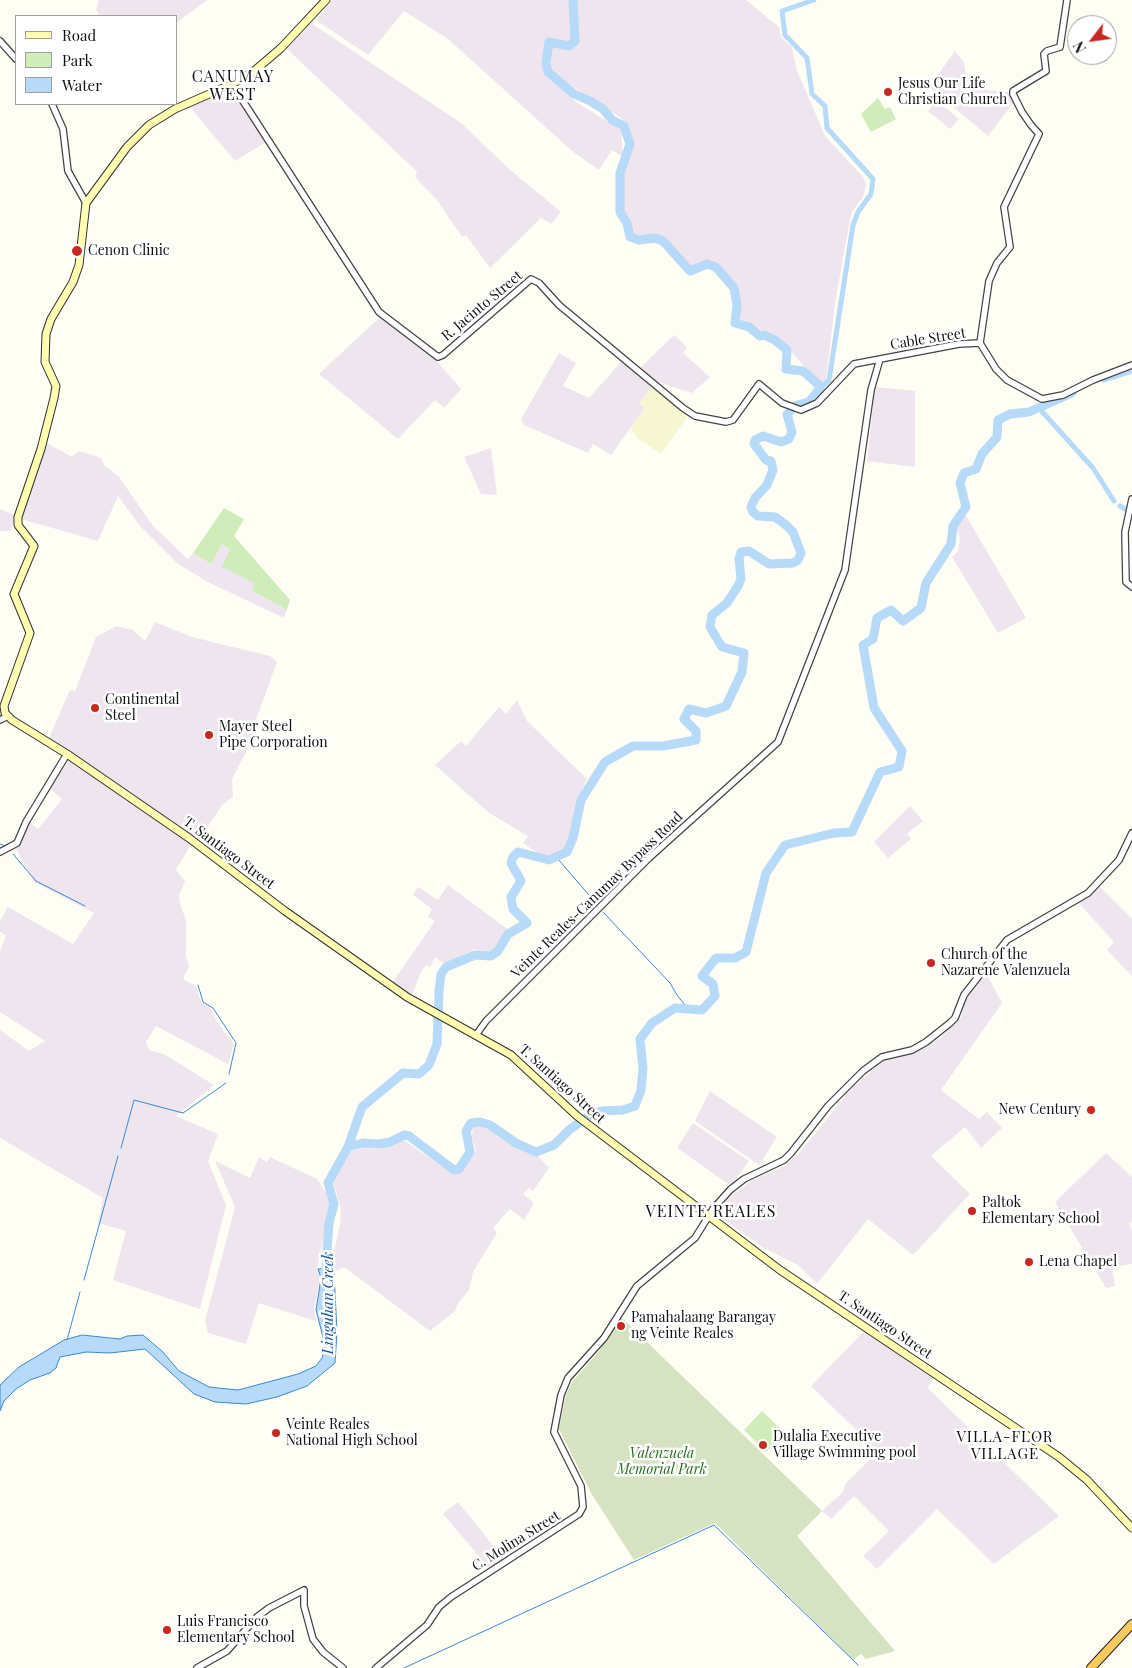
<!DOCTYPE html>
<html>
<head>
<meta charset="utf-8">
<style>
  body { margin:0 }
  #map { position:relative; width:1132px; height:1668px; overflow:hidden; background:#fffef4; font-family:"Playfair Display",serif }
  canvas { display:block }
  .legend { position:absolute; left:15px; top:15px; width:162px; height:90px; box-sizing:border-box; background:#fff; border:1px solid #9f9f9f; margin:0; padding:6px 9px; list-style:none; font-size:15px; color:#101010 }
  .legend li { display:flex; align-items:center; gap:10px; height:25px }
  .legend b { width:25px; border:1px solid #9f9f9f }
  .north { position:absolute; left:1067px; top:15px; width:50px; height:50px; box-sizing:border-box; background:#fff; border:1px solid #9f9f9f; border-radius:50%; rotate:240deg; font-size:14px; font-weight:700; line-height:20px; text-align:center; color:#101010 }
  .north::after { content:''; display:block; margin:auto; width:18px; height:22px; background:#c72922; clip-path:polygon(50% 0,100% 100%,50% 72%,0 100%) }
</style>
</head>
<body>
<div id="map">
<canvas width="1132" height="1668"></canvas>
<ul class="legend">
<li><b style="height:6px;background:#fffdaf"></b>Road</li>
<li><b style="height:14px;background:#d0ecbb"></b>Park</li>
<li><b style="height:14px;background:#b6daf8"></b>Water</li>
</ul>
<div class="north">N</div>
</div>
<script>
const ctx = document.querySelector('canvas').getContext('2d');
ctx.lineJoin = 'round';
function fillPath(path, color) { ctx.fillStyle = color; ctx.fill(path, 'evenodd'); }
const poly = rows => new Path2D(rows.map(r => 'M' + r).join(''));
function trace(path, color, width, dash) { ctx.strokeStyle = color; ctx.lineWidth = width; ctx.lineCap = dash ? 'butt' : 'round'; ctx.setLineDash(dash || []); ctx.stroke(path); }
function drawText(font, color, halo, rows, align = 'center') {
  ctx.font = font + ' "Playfair Display",serif'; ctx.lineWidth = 5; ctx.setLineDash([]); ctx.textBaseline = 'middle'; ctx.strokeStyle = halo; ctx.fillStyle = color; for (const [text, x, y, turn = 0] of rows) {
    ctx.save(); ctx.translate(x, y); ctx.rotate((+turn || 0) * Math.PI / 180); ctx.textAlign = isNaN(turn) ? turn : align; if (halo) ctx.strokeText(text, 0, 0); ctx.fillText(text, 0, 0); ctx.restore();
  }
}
const industrial = poly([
  [99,0,207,0,176,23,176,16,100,16,96,10],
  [333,0,746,0,779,27,781,37,792,47,796,68,825,136,864,178,866,185,863,197,852,212,849,225,835,303,826,380,822,386,780,339,739,319,740,294,720,269,710,261,690,266,658,235,635,235,622,211,624,187,621,174,632,148,629,128,622,119,549,71,545,73,576,102,621,130,623,157,612,150,599,170,572,151,448,39,404,11,368,55,316,20],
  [311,23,461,123,508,168,561,212,551,224,541,218,490,268,466,235,462,237,437,200,415,177,417,172,411,166,287,49],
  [955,51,964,62,966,75,987,90,1009,92,1014,102,988,136,929,87],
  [230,89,233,90,266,142,235,161,190,107],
  [937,101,959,119,950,129,928,111],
  [380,317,435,359,461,389,444,408,435,400,398,439,319,374],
  [674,335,687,347,683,353,710,377,692,393,658,382,640,368],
  [559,353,576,363,563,386,589,398,622,361,652,386,639,403,645,408,611,455,593,444,588,453,524,425,521,419],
  [875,387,915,391,915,467,867,461],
  [47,443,72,457,79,451,101,458,104,465,119,477,153,526,188,559,193,553,211,564,222,544,231,549,223,567,255,583,252,591,287,610,284,618,208,582,178,564,140,526,118,496,98,541,21,519],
  [491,448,497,495,481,494,464,457],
  [0,509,15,515,11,531,0,531],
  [965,514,1026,618,998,633,952,557,958,551,960,538,956,526],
  [155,622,192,637,270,656,277,662,256,720,258,729,232,779,233,797,223,804,206,829,192,837,49,738,70,690,75,691,96,637,116,626,133,630,145,641],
  [517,700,527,721,587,779,578,798,569,840,564,850,552,855,542,856,523,843,528,836,489,813,435,765,461,741,466,746,499,707,506,714],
  [69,760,191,844,176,870,185,881,179,896,180,904,186,920,186,956,189,966,183,979,196,986,201,1002,210,1007,217,1022,234,1044,228,1064,156,1026,146,1042,149,1050,164,1054,214,1085,176,1116,218,1134,208,1161,226,1205,200,1309,113,1280,126,1231,98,1223,103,1198,0,1138,0,1030,29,1051,45,1041,0,1012,0,952,6,935,0,932,0,921,8,907,73,944,94,913,34,882,16,849,29,822,38,829,62,799,50,789],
  [910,806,923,821,907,834,911,839,888,858,874,842],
  [448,885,510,931,494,952,487,954,475,949,445,964,435,957,430,967,426,965,421,972,411,997,392,983,435,921,428,917,432,909,413,895,418,887,438,900],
  [1100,887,1132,919,1132,976,1107,950,1114,942,1078,902],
  [986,973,1002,1003,941,1090,979,1119,987,1112,1002,1128,981,1148,965,1127,931,1156,970,1194,913,1255,868,1219,817,1284,798,1265,762,1247,716,1214,727,1200,749,1182,786,1165,801,1151,850,1090,882,1062,892,1057,911,1054,940,1038,961,1017,966,1000],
  [710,1091,777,1137,759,1165,695,1121],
  [693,1123,749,1161,731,1186,677,1148],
  [473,1126,485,1128,539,1157,549,1168,533,1191,529,1188,523,1194,534,1203,524,1220,510,1209,493,1228,497,1233,473,1272,469,1290,459,1302,455,1311,430,1331,344,1267,334,1272,330,1268,340,1225,341,1210,333,1181,351,1151,364,1148,380,1149,402,1139,453,1174,457,1174,476,1151,472,1138],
  [1106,1153,1132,1177,1132,1222,1129,1223,1132,1230,1132,1264,1112,1267,1115,1286,1106,1288,1055,1202],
  [259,1157,267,1162,270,1157,317,1179,327,1194,330,1207,317,1268,320,1278,314,1309,316,1321,259,1303,246,1344,208,1333,205,1321,235,1207,215,1161,250,1178],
  [865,1330,935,1376,928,1388,1059,1516,994,1564,937,1509,877,1569,863,1556,889,1531,854,1496,831,1519,822,1511,843,1492,846,1483,878,1451,811,1386],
  [458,1502,504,1559,490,1569,443,1514]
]);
const farmland = poly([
  [652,386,688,416,661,454,638,439,631,428,645,408,639,403]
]);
const green = poly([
  [878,98,885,109,890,107,896,119,871,132,861,114],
  [224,508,244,519,234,536,290,600,287,610,252,591,254,583,222,567,230,549,222,544,211,564,193,553],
  [762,1411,785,1433,766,1452,744,1430]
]);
const cemetery = poly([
  [620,1316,822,1511,797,1536,895,1651,866,1659,861,1654,853,1660,715,1523,634,1560,591,1493,559,1429,566,1395,572,1382,599,1351]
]);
const water = poly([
  [330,1268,334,1273,337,1332,335,1363,307,1386,277,1397,246,1404,215,1402,194,1394,145,1349,110,1353,86,1352,60,1357,56,1368,50,1373,30,1380,16,1389,4,1401,0,1411,0,1385,19,1367,64,1340,82,1335,120,1339,127,1336,143,1335,163,1352,179,1371,209,1387,238,1390,298,1374,316,1366,322,1358,325,1345,316,1310,321,1278,318,1269,330,1268]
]);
const stream = poly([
  [0,844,6,846],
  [13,854,36,881,85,906],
  [557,858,595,902],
  [603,912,670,983,677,995,688,1009],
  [198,985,203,1002,213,1008,236,1043,229,1074],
  [121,1148,134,1100,183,1113,226,1083],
  [84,1280,118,1156],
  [67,1340,80,1292],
  [404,1668,714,1525,858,1665]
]);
const canal = poly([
  [814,0,782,11,785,35,807,58,812,94,825,106,827,128,873,179,871,194,858,212,853,225,829,380,817,392],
  [1038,407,1093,468,1114,501],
  [1120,506,1125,509]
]);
const river = poly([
  [1104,378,1132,369],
  [348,1147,363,1143,379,1144,390,1142,404,1135,409,1136,454,1170,459,1169,470,1152,466,1131,471,1123,480,1122,490,1125,516,1143,536,1152,554,1145,569,1130,590,1115,601,1111,623,1110,635,1106,641,1090,643,1068,640,1039,652,1023,675,1008,702,1010,715,996,713,984,702,976,716,958,735,958,746,952,766,873,785,845,834,833,852,832,880,772,899,767,902,751,874,708,863,645,873,639,877,618,891,610,903,621,921,608,926,583,951,544,953,526,966,507,960,483,964,473,976,469,982,454,997,437,998,420,1010,414,1029,412,1072,393],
  [325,1279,329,1223,334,1204,328,1183,348,1147,362,1107,403,1073,419,1074,429,1065,437,1044,439,991,441,974,446,967,475,955,491,956,498,951,508,934,527,923,513,909,511,897,521,881,511,863,513,857,518,852,549,860,567,852,573,838,581,800,605,762,633,746,663,746,696,740,696,731,684,719,689,709,706,713,726,706,742,672,744,653,722,647,710,627,712,615,727,603,738,586,741,579,739,559,741,552,749,551,769,564,793,563,798,560,801,553,793,532,786,525,775,517,758,516,753,512,751,507,755,498,767,485,773,470,771,461,766,460,754,444,755,440,763,436,781,442,789,439,792,432,787,414,797,405,809,402,820,388,819,385,803,371,786,369,787,350,775,340,764,335,760,336,749,327,735,323,737,305,734,288,716,267,707,264,690,271,663,241,655,238,639,240,630,237,627,223,620,212,620,173,630,144,624,126,612,120,603,109,590,101,574,94,548,72,546,63,549,42,569,46,575,41,573,0]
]);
const tertiary = poly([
  [1067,0,1060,47,1047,51,1044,54,1046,71,1013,91,1013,94,1022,112,1031,125,1039,134,1004,207,1010,247,997,263,989,281,980,343,996,369,1007,380,1042,399,1063,395,1093,380,1132,365],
  [0,41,16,59],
  [232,84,379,312,438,357,443,355,531,279,539,283,559,305,683,408,695,416,726,422,733,420,759,384,782,403,801,410,817,403,854,364,959,344,980,343],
  [52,104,63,129,68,171,86,203],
  [1132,499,1125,532,1126,582,1132,587],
  [0,720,8,716],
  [0,852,17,843,26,822,67,754],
  [476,1035,486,1021,649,858,778,742,845,570,871,390,880,359],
  [197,1668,227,1651,257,1617,269,1608,304,1590,304,1606,313,1639,323,1652,343,1668],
  [376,1668,427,1625,439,1607,451,1597,579,1514,583,1507,581,1486,554,1432,561,1395,568,1378,604,1338,637,1286,695,1238,713,1209,730,1190,744,1179,784,1160,791,1153,828,1106,863,1071,882,1057,912,1050,926,1042,950,1023,955,1018,964,995,1007,940,1088,893,1119,860,1132,833]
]);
const secondary = poly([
  [326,0,281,48,253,72,232,84,175,109,149,125,127,147,86,203,79,265,73,282,51,319,46,334,45,362,56,386,54,398,41,449,18,517,18,525,34,546,14,594,30,633,4,706,5,713,12,720,67,754,189,838,285,911,407,997,511,1055,577,1116,780,1270,1059,1457,1087,1480,1132,1528]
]);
const trunk = poly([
  [1091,1668,1132,1624]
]);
const markers = [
  [888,92,5,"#c72922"],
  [77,251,6,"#c72922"],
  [95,708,5,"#c72922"],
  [209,735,5,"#c72922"],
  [931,963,5,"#c72922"],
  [1091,1110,5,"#c72922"],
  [972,1211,5,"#c72922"],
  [1029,1262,5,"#c72922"],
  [621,1326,5,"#c72922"],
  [276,1433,5,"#c72922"],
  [763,1445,5,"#c72922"],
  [167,1630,5,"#c72922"]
];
const poiNames = [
  ["Jesus Our Life",898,84],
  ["Christian Church",898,100],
  ["Cenon Clinic",88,251],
  ["Continental",105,700],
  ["Steel",105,716],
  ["Mayer Steel",219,727],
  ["Pipe Corporation",219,743],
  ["Church of the",941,955],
  ["Nazarene Valenzuela",941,971],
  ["New Century",1081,1110,"right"],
  ["Paltok",982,1203],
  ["Elementary School",982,1219],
  ["Lena Chapel",1039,1262],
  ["Pamahalaang Barangay",631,1318],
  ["ng Veinte Reales",631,1334],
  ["Veinte Reales",286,1425],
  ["National High School",286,1441],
  ["Dulalia Executive",773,1437],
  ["Village Swimming pool",773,1453],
  ["Luis Francisco",177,1622],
  ["Elementary School",177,1638]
];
const streetNames = [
  ["R. Jacinto Street",482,306,-40],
  ["Cable Street",928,339,-9],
  ["T. Santiago Street",229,853,37],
  ["Veinte Reales-Canumay Bypass Road",597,895,-44],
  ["T. Santiago Street",562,1084,42],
  ["T. Santiago Street",885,1325,34],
  ["C. Molina Street",516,1541,-32]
];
const parkNames = [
  ["Valenzuela",662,1454],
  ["Memorial Park",662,1470]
];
const waterNames = [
  ["Linguhan Creek",328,1303,-90]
];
const neighbourhoodNames = [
  ["VILLA-FLOR",1005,1437],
  ["VILLAGE",1005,1454]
];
const quarterNames = [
  ["CANUMAY",233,77],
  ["WEST",233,95],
  ["VEINTE REALES",711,1212]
];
fillPath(industrial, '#efe5ef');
fillPath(farmland, '#f6f7d2');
fillPath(green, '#d0ecbb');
fillPath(cemetery, '#d6e3c2');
fillPath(water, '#b6daf8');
trace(water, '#3b88d2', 1);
trace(stream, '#3b88d2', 1);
trace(canal, '#b6daf8', 5);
trace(river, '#b6daf8', 9);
trace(tertiary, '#434343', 8);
trace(secondary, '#323232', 9);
trace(trunk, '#212121', 10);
trace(tertiary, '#fff', 5.5);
trace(secondary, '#fffdaf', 7);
trace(trunk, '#faca5f', 8);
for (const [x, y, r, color] of markers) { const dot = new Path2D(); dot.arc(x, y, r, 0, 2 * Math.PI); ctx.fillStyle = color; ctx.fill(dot); trace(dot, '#fff', 2); }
drawText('14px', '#101010', '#fff', poiNames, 'left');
drawText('14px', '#101010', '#fff', streetNames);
drawText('italic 14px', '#266c1d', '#fff', parkNames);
drawText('italic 15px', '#145aa8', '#fff', waterNames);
ctx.letterSpacing = '1px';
drawText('15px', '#101010', '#fff', neighbourhoodNames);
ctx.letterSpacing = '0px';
ctx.letterSpacing = '1px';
drawText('16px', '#101010', '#fff', quarterNames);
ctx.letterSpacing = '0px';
</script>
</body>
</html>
